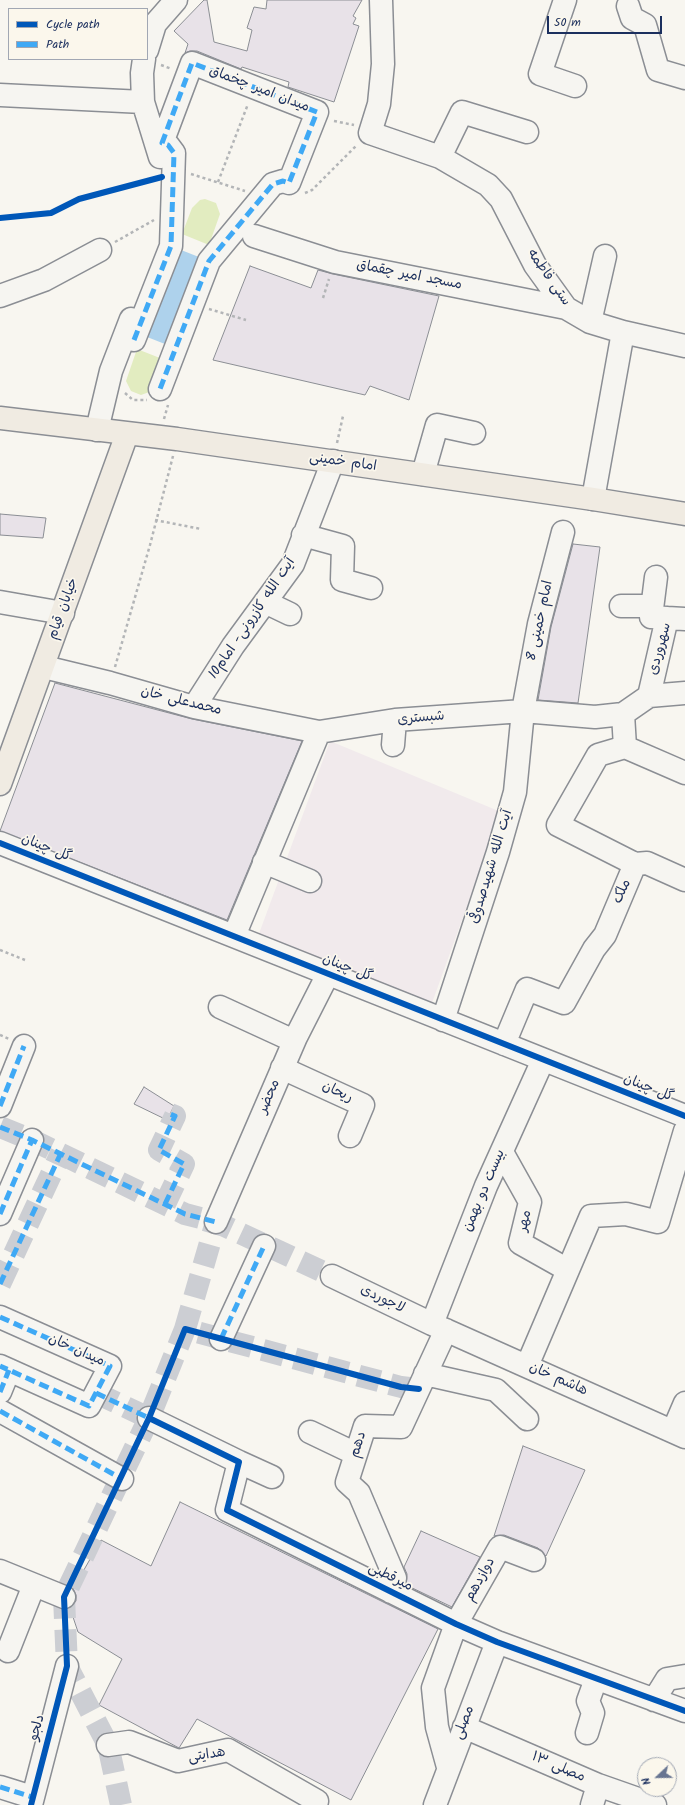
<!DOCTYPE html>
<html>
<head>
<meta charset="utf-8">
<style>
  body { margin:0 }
  #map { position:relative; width:685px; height:1805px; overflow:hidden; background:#f8f6f0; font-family:Kalam,sans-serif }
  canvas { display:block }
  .legend { position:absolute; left:8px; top:8px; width:140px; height:52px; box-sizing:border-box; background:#fbf7ec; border:1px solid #a1a7b3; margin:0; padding:5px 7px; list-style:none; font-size:12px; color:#1b2f5e }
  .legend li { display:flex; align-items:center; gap:8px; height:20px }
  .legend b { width:20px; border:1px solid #a1a7b3 }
  .north { position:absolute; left:637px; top:1757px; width:40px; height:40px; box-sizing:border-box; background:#fbf7ec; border:1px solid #a1a7b3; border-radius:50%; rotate:248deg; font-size:11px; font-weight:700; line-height:16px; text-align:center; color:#1b2f5e }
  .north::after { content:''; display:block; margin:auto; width:14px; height:18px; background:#687591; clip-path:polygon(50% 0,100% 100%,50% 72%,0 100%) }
  .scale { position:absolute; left:547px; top:16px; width:115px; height:18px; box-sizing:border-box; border:2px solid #1b2f5e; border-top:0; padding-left:5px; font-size:12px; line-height:14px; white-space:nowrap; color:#1b2f5e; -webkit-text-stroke:3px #fbf7ec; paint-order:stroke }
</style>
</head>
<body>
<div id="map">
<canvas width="685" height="1805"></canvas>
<ul class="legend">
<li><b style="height:5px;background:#0057b8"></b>Cycle path</li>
<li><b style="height:5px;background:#3fa9f5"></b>Path</li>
</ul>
<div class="north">N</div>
<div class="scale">50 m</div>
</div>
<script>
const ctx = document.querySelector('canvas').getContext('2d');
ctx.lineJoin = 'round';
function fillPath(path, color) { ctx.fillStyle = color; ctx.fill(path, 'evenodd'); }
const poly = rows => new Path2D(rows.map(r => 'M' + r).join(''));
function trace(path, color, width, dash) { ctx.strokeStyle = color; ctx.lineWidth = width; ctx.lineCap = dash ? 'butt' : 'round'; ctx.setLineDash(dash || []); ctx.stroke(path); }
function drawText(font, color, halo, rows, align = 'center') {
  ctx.font = font + ' Kalam,"Playpen Sans Arabic",sans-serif'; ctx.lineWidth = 3.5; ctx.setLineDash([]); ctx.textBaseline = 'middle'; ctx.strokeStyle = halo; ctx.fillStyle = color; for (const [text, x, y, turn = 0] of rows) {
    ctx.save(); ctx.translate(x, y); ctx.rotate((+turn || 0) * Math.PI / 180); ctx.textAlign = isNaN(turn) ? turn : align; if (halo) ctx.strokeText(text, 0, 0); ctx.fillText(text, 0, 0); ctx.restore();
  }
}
const built = poly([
  [330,741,501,812,432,1003,257,939]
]);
const green = poly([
  [205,199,216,203,220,214,209,245,182,234,192,208,200,200],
  [137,349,165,360,152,391,141,395,131,391,126,381]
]);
const water = poly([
  [176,248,204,259,170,346,142,335]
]);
const building = poly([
  [204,0,207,0,214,42,247,51,252,30,247,28,254,7,266,9,267,0,362,0,353,16,356,18,353,24,359,26,334,102,288,87,289,82,242,67,241,69,197,51,190,51,185,53,188,44,174,31,204,0],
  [250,266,311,288,318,270,333,274,439,296,409,400,370,386,365,395,213,360,250,266],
  [0,514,46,518,43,538,0,535,0,514],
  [573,544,600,547,578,703,538,700,551,627,573,544],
  [55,683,192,719,302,741,227,920,0,831,55,683],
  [144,1087,174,1106,167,1120,134,1104,144,1087],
  [523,1446,585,1470,546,1556,538,1548,504,1535,494,1536,523,1446],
  [180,1502,438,1629,351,1800,197,1719,179,1748,99,1705,122,1659,78,1632,70,1608,76,1601,76,1595,73,1589,101,1540,151,1566,180,1502],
  [421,1531,480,1557,452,1607,406,1585,407,1574,404,1567,421,1531]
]);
const minorTunnel = poly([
  [0,1127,32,1140,185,1214,216,1222,332,1276],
  [165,1204,184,1164,159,1150,175,1116,170,1114],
  [0,1284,61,1153],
  [185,1329,216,1222],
  [96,1393,149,1418],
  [121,1805,108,1745,67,1666,64,1597,149,1418,185,1329,401,1387,419,1389]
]);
const path = poly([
  [161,65,172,69],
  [334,121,354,125],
  [191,174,245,191],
  [218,182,248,104],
  [305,193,312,190,357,145],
  [115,242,154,220],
  [323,298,329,279],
  [209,309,246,320],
  [125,393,133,400,147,400],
  [164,419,168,405],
  [337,443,343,416],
  [155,520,201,529],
  [115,667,150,545,173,456],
  [0,950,25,960],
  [0,1035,9,1039]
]);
const minor = poly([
  [381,0,383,64,379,104,370,133,440,157,488,185,501,199,535,265,566,308,590,322,623,332,593,499],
  [565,0,540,74,575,86],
  [628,6,632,18,645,25,658,70,685,78],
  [147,50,155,24,176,0],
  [144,59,142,73,143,102,160,157],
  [0,95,143,102],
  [440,157,462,112,527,132],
  [254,236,335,262,566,308],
  [0,296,44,280,100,250],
  [590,322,605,256],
  [623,332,685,346],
  [134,340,171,246,174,153,168,145,162,143,192,63,317,112,289,183,283,181,273,184,209,261,160,389],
  [97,430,111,371,131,319],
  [423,474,437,425,474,433],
  [303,535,343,546,342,580,371,588],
  [656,577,651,617,667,618],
  [0,602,63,613],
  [265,602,290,614],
  [621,606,652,606],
  [44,667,110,683,194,707,319,732,395,720,523,711,595,717,623,714,649,696],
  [649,696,667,618,685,619],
  [649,696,685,693],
  [194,707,233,646,293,564,333,461],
  [623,714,625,747,685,773],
  [393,745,395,720],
  [0,843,685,1116],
  [264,862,310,881],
  [635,864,647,863,685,880],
  [234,936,319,732],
  [220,1007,294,1041],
  [443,1020,498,852,515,792,523,711,539,624,563,532],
  [504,1044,527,989,564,1003,594,949,605,935,635,864,558,825,598,755,625,747],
  [282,1068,363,1105,350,1136],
  [0,1106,24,1046],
  [502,1152,530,1202,520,1243,568,1270],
  [0,1214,32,1140],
  [216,1222,296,1037,328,974],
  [332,1276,432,1324,685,1437],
  [0,1317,110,1366,89,1406,0,1366],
  [432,1324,486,1186,543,1060],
  [221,1339,264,1246],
  [527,1366,591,1216,626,1214,658,1222,685,1131],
  [425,1374,496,1390,527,1419],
  [0,1392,9,1370],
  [0,1411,122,1479],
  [149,1418,239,1462,227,1510,456,1624,497,1642,685,1711],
  [673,1431,685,1403],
  [310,1432,356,1454],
  [239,1462,272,1477],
  [0,1571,64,1597],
  [391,1592,395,1578,359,1493,347,1482,365,1426,401,1427,446,1330],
  [8,1651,34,1585],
  [654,1700,667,1679,685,1676],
  [464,1727,598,1785,655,1805],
  [587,1733,593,1713,588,1701,596,1679],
  [108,1745,129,1742,178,1761,228,1750,317,1801,316,1805],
  [448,1767,437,1727,433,1688,456,1624,500,1547,534,1560],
  [0,1787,32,1797],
  [31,1805,67,1666],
  [435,1805,497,1642],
  [592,1805,598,1785]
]);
const major = poly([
  [0,418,177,439,593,499,685,514],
  [0,784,127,434]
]);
const quiet = poly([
  [134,340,171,246,174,153,168,145,162,143,192,63,317,112,289,183,283,181,273,184,209,261,160,389],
  [0,1106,24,1046],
  [0,1127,32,1140,185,1214,216,1222],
  [165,1204,184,1164,159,1150,175,1116,170,1114],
  [0,1214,32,1140],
  [0,1284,61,1153],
  [0,1317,110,1366,89,1406,0,1366],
  [221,1339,264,1246],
  [0,1392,9,1370],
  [96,1393,149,1418],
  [0,1411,122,1479],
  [0,1787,32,1797]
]);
const cycleway = poly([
  [0,218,51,213,79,199,162,177],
  [0,843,685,1116],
  [149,1418,239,1462,227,1510,456,1624,497,1642,685,1711],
  [31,1805,67,1666,64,1597,149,1418,185,1329,401,1387,419,1389]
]);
const streetNames = [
  ["میدان امیر چخماق",259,90,21],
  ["مسجد امیر چقماق",409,276,11],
  ["ستی فاطمه",548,278,55],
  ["امام خمینی",343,463,8],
  ["خیابان قیام",64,609,-70],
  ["آیت الله کازرونی- امام10",253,619,-56],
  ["امام خمینی 8",541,621,-78],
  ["سهروردی",661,649,-75],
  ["محمدعلی خان",181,702,14],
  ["شبستری",421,719,-5],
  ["گل چینان",46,849,22],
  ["آیت الله شهیدصدوقی",492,867,-73],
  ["ملک",623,892,-66],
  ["گل چینان",347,969,22],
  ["گل چینان",648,1089,22],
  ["ریحان",337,1093,25],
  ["محضر",270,1097,-67],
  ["بیست دو بهمن",485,1191,-67],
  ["مهر",526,1221,-77],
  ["لاجوردی",382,1300,26],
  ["میدان خان",76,1351,24],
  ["هاشم خان",558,1380,24],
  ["دهم",359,1445,-72],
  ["میرقطبی",390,1578,26],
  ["دوازدهم",481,1580,-61],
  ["مصلی",465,1723,-69],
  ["دلجو",38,1728,-75],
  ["هدایتی",207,1756,-9],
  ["مصلی ۱۳",558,1768,23]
];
fillPath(built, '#f1eaec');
fillPath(green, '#e2ecc0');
fillPath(water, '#aed2ec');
fillPath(building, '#e8e2e8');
trace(building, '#8b8e94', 1);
trace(minorTunnel, '#ccced3', 22, [22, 11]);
trace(minor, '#8b8e94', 25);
trace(major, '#8b8e94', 25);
trace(path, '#b3b5b7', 2.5, [3, 3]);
trace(minor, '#f6f5f1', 22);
trace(major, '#f0ebe2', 22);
trace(quiet, '#3fa9f5', 5, [10, 5]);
trace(cycleway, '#0057b8', 6);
drawText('14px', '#1b2f5e', '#fbf7ec', streetNames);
</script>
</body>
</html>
